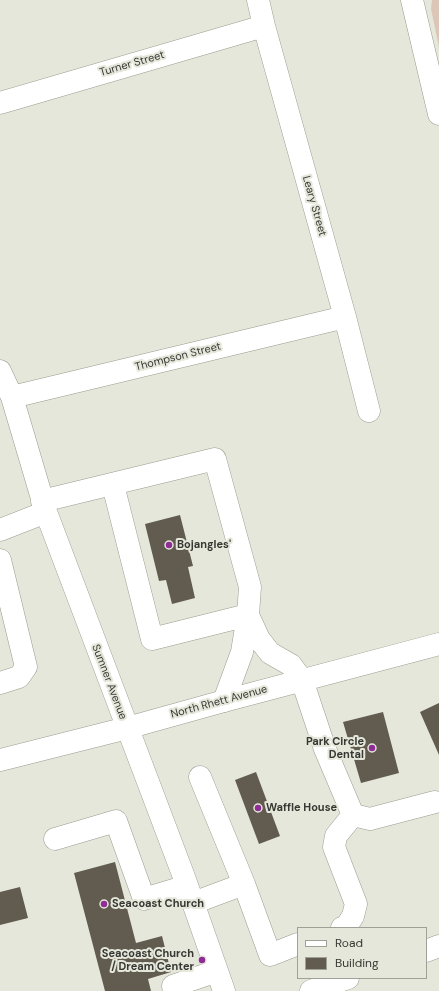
<!DOCTYPE html>
<html>
<head>
<meta charset="utf-8">
<style>
  body { margin:0 }
  #map { position:relative; width:439px; height:991px; overflow:hidden; background:#e5e7da; font-family:"DM Sans",sans-serif }
  canvas { display:block }
  .legend { position:absolute; left:297px; top:927px; width:130px; height:52px; box-sizing:border-box; background:#e5e7da; border:1px solid #9fa197; margin:0; padding:5px 7px; list-style:none; font-size:12px; color:#373833 }
  .legend li { display:flex; align-items:center; gap:8px; height:20px }
  .legend b { width:20px; border:1px solid #9fa197 }
</style>
</head>
<body>
<div id="map">
<canvas width="439" height="991"></canvas>
<ul class="legend">
<li><b style="height:5px;background:#fff"></b>Road</li>
<li><b style="height:11px;background:#615b50"></b>Building</li>
</ul>
</div>
<script>
const ctx = document.querySelector('canvas').getContext('2d');
ctx.lineJoin = 'round';
function fillPath(path, color) { ctx.fillStyle = color; ctx.fill(path, 'evenodd'); }
const poly = rows => new Path2D(rows.map(r => 'M' + r).join(''));
function trace(path, color, width, dash) { ctx.strokeStyle = color; ctx.lineWidth = width; ctx.lineCap = dash ? 'butt' : 'round'; ctx.setLineDash(dash || []); ctx.stroke(path); }
function drawText(font, color, halo, rows, align = 'center') {
  ctx.font = font + ' "DM Sans",sans-serif'; ctx.lineWidth = 4; ctx.setLineDash([]); ctx.textBaseline = 'middle'; ctx.strokeStyle = halo; ctx.fillStyle = color; for (const [text, x, y, turn = 0] of rows) {
    ctx.save(); ctx.translate(x, y); ctx.rotate((+turn || 0) * Math.PI / 180); ctx.textAlign = isNaN(turn) ? turn : align; if (halo) ctx.strokeText(text, 0, 0); ctx.fillText(text, 0, 0); ctx.restore();
  }
}
const green = poly([
  [432,0,439,0,439,47,431,9]
]);
const building = poly([
  [180,515,193,566,188,567,195,598,172,604,166,580,159,581,145,524],
  [439,703,439,755,420,712],
  [383,712,399,773,361,783,343,722],
  [256,772,280,836,259,844,235,780],
  [115,862,136,943,162,936,171,972,148,979,151,991,105,991,74,873],
  [20,887,28,918,0,925,0,892]
]);
const minor = poly([
  [258,0,264,26,345,317,369,411],
  [412,0,439,114],
  [0,103,264,26],
  [0,371,12,397,46,512,184,877,224,991],
  [12,397,345,317],
  [42,501,215,459,250,587,248,615,152,639,113,485],
  [0,530,46,512],
  [0,560,26,667,19,677,0,683],
  [224,701,242,652,248,615,259,639,270,653,291,665,302,680,325,749,353,815],
  [200,777,244,884,270,955,298,944],
  [353,815,370,819,435,802],
  [55,839,116,821,144,899,187,886],
  [193,903,244,884],
  [342,928,346,927,353,916,356,904,334,847,336,836,353,815],
  [426,951,439,946],
  [174,991,173,986,217,971],
  [311,991,348,978]
]);
const major = poly([
  [0,760,127,728,224,701,439,644]
]);
const markers = [
  [169,545,4,"#8e2d95"],
  [372,748,4,"#8e2d95"],
  [258,808,4,"#8e2d95"],
  [104,904,4,"#8e2d95"],
  [202,960,4,"#8e2d95"]
];
const streetNames = [
  ["Turner Street",132,64,-16],
  ["Leary Street",314,206,74],
  ["Thompson Street",178,357,-14],
  ["Sumner Avenue",109,682,69],
  ["North Rhett Avenue",219,702,-15]
];
const poiNames = [
  ["Bojangles'",177,545],
  ["Park Circle",364,742,"right"],
  ["Dental",364,755,"right"],
  ["Waffle House",266,808],
  ["Seacoast Church",112,904],
  ["Seacoast Church",194,954,"right"],
  ["/ Dream Center",194,967,"right"]
];
fillPath(green, '#ddc6b7');
fillPath(building, '#615b50');
trace(minor, '#9a9c8f', 23);
trace(major, '#9a9c8f', 23);
trace(minor, '#fff', 22);
trace(major, '#fff', 22);
for (const [x, y, r, color] of markers) { const dot = new Path2D(); dot.arc(x, y, r, 0, 2 * Math.PI); ctx.fillStyle = color; ctx.fill(dot); trace(dot, '#e5e7da', 1.5); }
drawText('11px', '#373833', '#e5e7da', streetNames);
drawText('bold 11px', '#373833', '#e5e7da', poiNames, 'left');
</script>
</body>
</html>
